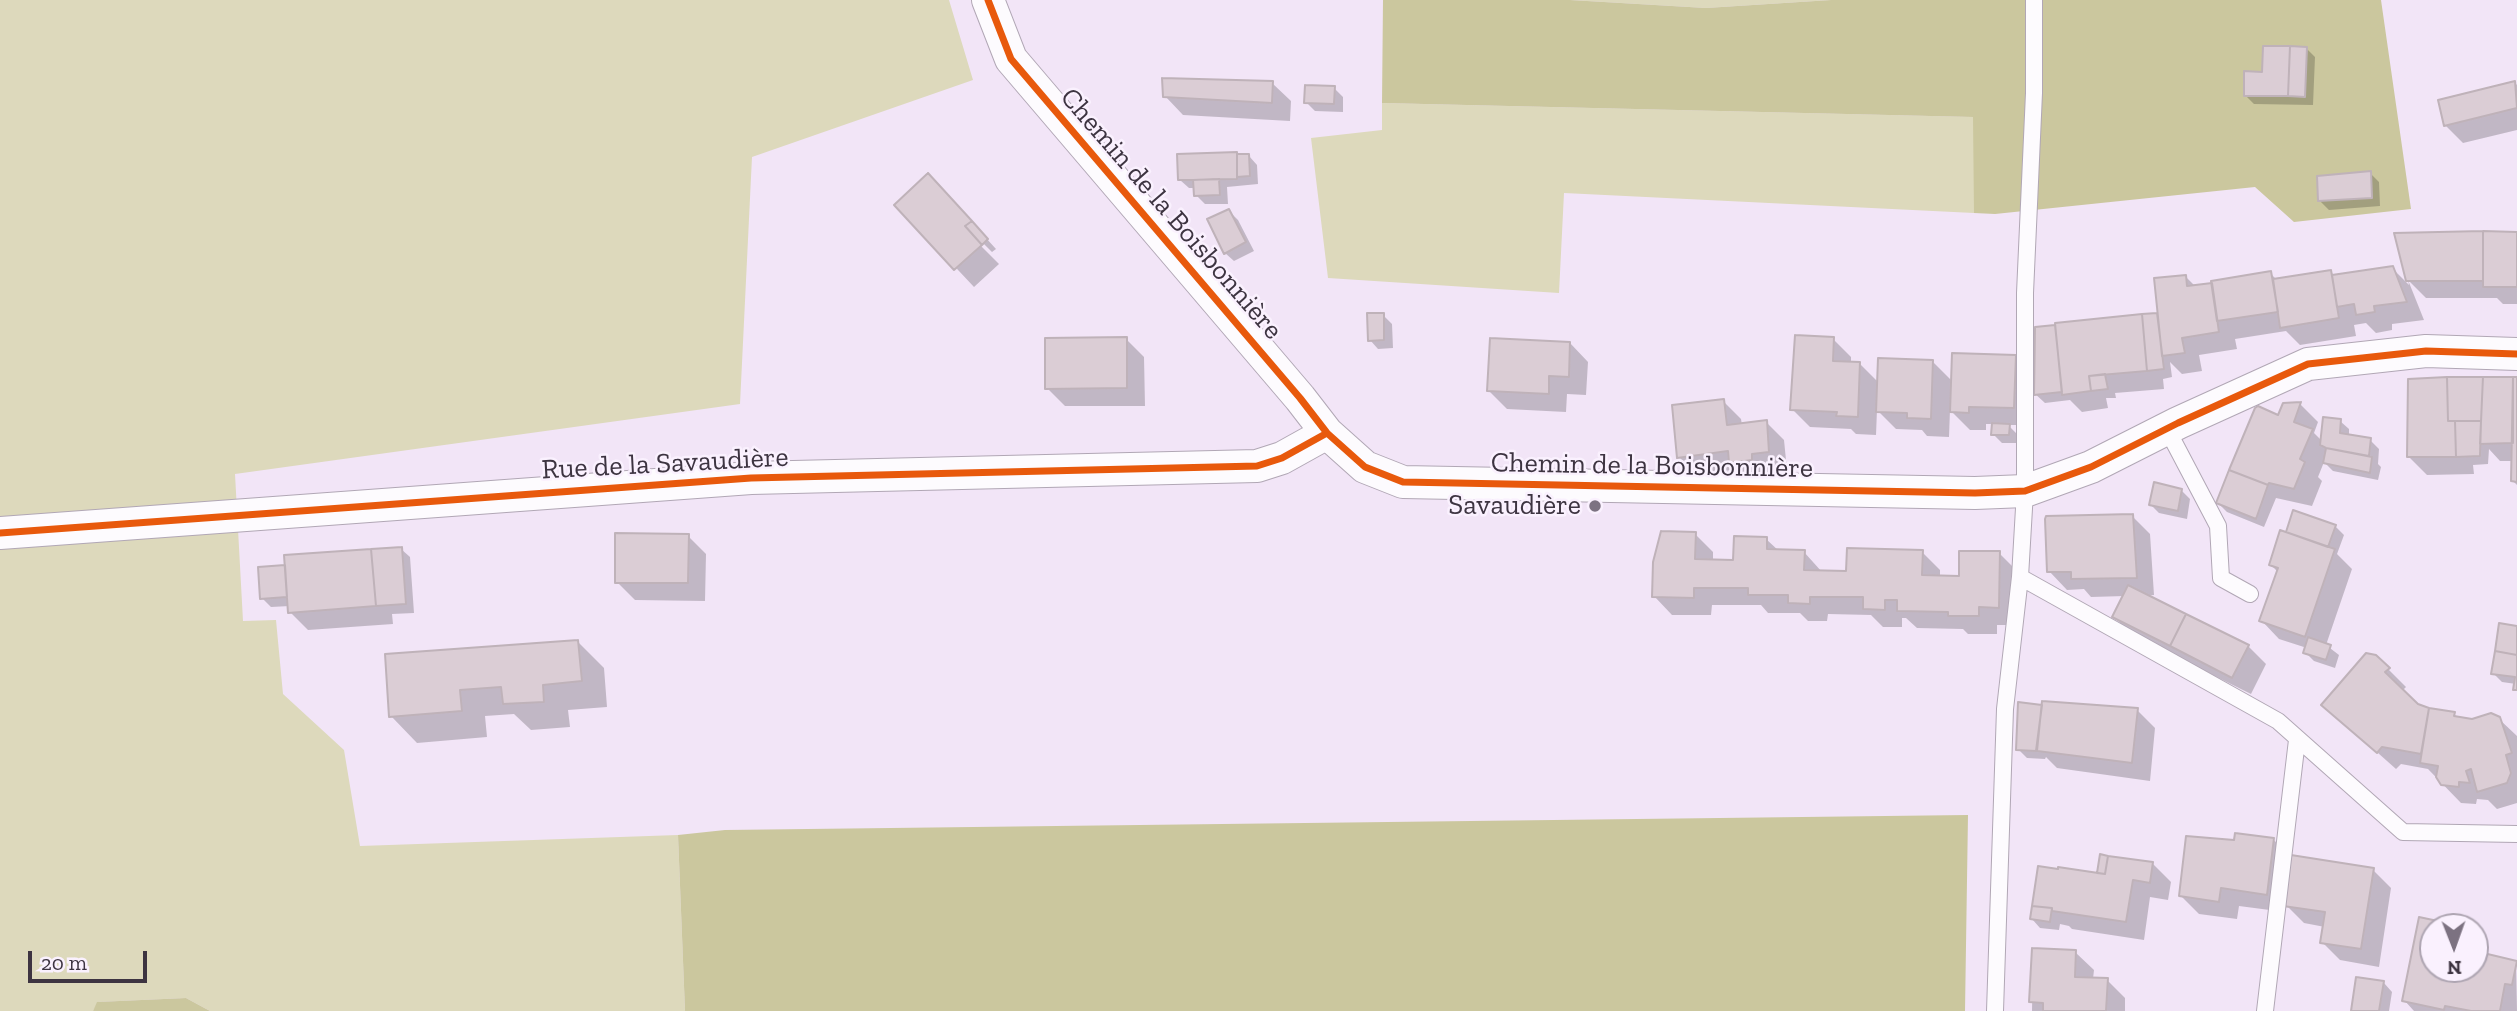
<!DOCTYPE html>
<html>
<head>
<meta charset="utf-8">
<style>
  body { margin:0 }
  #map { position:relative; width:2517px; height:1011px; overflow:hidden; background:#f2e5f7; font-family:"Zilla Slab",serif }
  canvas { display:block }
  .north { position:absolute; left:2419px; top:913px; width:70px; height:70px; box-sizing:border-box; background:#faf1fe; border:2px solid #aea5b2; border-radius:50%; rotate:179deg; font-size:19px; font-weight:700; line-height:28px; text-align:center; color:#3d3441 }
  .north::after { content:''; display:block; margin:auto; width:24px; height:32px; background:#7c7281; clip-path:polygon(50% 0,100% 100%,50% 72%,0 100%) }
  .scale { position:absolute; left:28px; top:951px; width:119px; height:32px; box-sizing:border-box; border:4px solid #3d3441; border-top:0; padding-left:9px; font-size:21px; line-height:24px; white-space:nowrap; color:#3d3441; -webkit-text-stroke:5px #faf1fe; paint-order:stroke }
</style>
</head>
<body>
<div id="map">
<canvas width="2517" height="1011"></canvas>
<div class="north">N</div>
<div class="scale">20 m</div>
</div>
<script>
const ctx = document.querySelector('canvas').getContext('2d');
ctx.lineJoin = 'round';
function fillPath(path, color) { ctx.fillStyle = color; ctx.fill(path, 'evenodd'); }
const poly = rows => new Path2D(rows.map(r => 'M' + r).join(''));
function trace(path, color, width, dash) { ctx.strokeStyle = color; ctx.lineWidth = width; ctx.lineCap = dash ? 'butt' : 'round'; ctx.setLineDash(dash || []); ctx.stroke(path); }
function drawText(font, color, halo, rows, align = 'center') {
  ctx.font = font + ' "Zilla Slab",serif'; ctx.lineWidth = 5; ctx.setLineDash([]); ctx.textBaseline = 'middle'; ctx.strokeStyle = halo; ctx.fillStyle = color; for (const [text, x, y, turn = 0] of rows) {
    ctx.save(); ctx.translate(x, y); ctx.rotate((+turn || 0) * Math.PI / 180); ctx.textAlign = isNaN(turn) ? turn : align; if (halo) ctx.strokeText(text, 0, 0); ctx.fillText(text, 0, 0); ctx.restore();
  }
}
const green = poly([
  [0,0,949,0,973,80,752,157,740,404,235,474,243,621,276,620,283,694,344,750,360,846,678,835,685,1011,210,1011,186,998,98,1002,93,1011,0,1011],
  [1570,0,1831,0,1706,8],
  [1382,103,1974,117,1974,213,1564,193,1559,293,1328,278,1311,138,1382,130]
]);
const forest = poly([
  [1383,0,1570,0,1706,8,1831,0,2381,0,2411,209,2294,222,2255,187,1995,214,1974,213,1973,117,1382,103],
  [1968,815,1965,1011,685,1011,678,835,725,830],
  [186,998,210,1011,93,1011,97,1002]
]);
const shadow = poly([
  [2306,48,2315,57,2313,105,2254,104,2245,95,2264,74],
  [1272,83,1291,101,1290,121,1183,115,1165,96],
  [2515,83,2517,85,2517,130,2463,143,2445,125],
  [1334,88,1343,97,1343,112,1315,111,1306,102],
  [1238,156,1249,156,1257,165,1258,184,1227,187,1228,204,1205,204,1196,195,1195,188,1189,188,1180,180],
  [2370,173,2379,182,2380,206,2329,210,2320,201],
  [946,194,996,249,992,252,977,237,975,240,999,264,974,287,897,205],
  [1229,211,1238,220,1254,251,1234,261,1225,253],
  [2517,234,2517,304,2503,304,2497,298,2426,298,2408,280],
  [2392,268,2409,285,2408,280,2424,320,2392,324,2392,330,2376,333,2366,323,2354,325,2356,336,2300,345,2286,331,2235,339,2237,349,2199,355,2202,371,2182,374,2170,362,2172,377,2163,379,2164,389,2115,393,2116,398,2106,398,2108,408,2082,412,2070,400,2045,403,2033,392,2031,425,2008,425,2018,435,2017,443,2002,443,1993,434,1994,424,1986,424,1986,430,1970,430,1950,410,1949,437,1927,436,1922,430,1896,429,1877,410,1876,435,1856,434,1851,429,1810,427,1792,409,1833,339,1851,357,1851,363,1859,363,1879,383,1933,362,1953,382,2015,357,2036,377,2054,327,2057,330,2157,315,2160,318,2185,276,2195,286,2270,273,2277,280,2331,272,2335,277],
  [1383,315,1392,324,1393,348,1378,349,1370,340],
  [1126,339,1144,357,1145,406,1065,406,1047,388],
  [1570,343,1588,362,1586,395,1567,394,1566,412,1507,409,1489,391],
  [2447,379,2517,379,2517,485,2513,481,2514,461,2500,461,2489,449,2488,464,2473,465,2474,474,2427,475,2409,457],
  [1723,401,1741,419,1742,425,1766,422,1784,440,1787,470,1769,472,1770,477,1749,480,1739,469,1697,475,1679,457],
  [2300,404,2318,422,2314,433,2322,441,2340,421,2349,429,2349,437,2370,440,2379,449,2378,464,2381,467,2378,480,2333,471,2324,462,2318,477,2322,481,2312,506,2276,498,2264,527,2227,512,2218,503,2278,417],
  [2181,490,2190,499,2187,519,2159,513,2150,504],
  [2294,513,2335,526,2344,535,2337,554,2352,569,2326,645,2339,655,2335,668,2314,661,2305,652,2307,648,2279,639,2261,620,2278,572,2271,565,2287,535],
  [2132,516,2150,534,2154,595,2145,596,2248,646,2266,664,2251,694,2132,635,2114,617,2125,596,2091,597,2084,589,2067,590,2049,571],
  [1695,534,1713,552,1713,561,1735,562,1766,539,1779,551,1804,552,1822,572,1848,573,1922,552,1940,570,1940,577,1961,578,1999,553,2017,571,2016,625,1997,625,1997,634,1968,634,1963,629,1917,628,1906,618,1902,618,1902,627,1883,627,1871,615,1828,614,1827,621,1808,621,1800,613,1768,613,1761,605,1712,605,1711,615,1672,615,1654,596],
  [688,536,706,554,705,601,635,600,617,582],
  [401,549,410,557,414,613,392,614,393,624,308,630,290,612,290,606,271,607,262,598],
  [2517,628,2517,691,2516,684,2502,682,2493,673],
  [578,642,604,668,607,707,568,710,570,727,531,730,514,714,485,716,487,737,417,743,391,716],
  [2388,669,2406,687,2402,691,2417,706,2454,714,2459,719,2472,721,2499,719,2517,736,2517,803,2497,809,2488,800,2477,799,2476,804,2461,803,2428,769,2401,764,2396,769,2324,705],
  [2041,706,2137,710,2155,728,2150,781,2057,768,2046,757,2045,759,2027,758,2018,749],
  [2273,839,2290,857,2373,870,2391,888,2379,967,2340,960,2322,942,2325,927,2304,923,2286,905,2285,912,2239,906,2237,919,2199,914,2181,896,2236,842],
  [2153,864,2171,882,2168,900,2150,897,2144,940,2072,929,2069,926,2060,924,2059,930,2040,928,2032,919,2098,875],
  [2421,919,2457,927,2433,927,2433,969,2475,969,2475,938,2491,957,2516,962,2517,1011,2414,1011,2404,1000],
  [2033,950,2075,952,2094,970,2093,979,2107,980,2125,998,2125,1011,2032,1011],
  [2384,983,2392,992,2389,1011,2353,1011]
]);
const building = poly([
  [2263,46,2290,46,2288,96,2244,96,2244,71,2262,72,2263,46],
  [2290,46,2307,47,2305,97,2288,96,2290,46],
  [1162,78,1273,81,1272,103,1163,97,1162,78],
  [2515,81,2517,108,2444,126,2438,100,2515,81],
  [1305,85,1335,86,1334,104,1304,103,1305,85],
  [1237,152,1237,179,1178,180,1177,154,1237,152],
  [1237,154,1249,154,1250,176,1237,177,1237,154],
  [2371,171,2372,198,2318,201,2317,176,2371,171],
  [928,173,972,221,965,226,982,245,954,270,894,205,928,173],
  [1219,179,1220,195,1194,196,1193,180,1219,179],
  [1229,209,1246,242,1224,254,1207,219,1229,209],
  [972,221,988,239,982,245,965,226,972,221],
  [2483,231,2517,232,2517,287,2483,287,2483,231],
  [2483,231,2483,281,2406,281,2394,233,2483,231],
  [2393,266,2407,302,2374,306,2375,312,2356,315,2354,304,2337,307,2332,275,2393,266],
  [2331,270,2339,318,2280,328,2273,279,2331,270],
  [2271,271,2278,312,2217,321,2211,281,2271,271],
  [2186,275,2187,286,2212,283,2219,332,2182,338,2185,353,2162,356,2154,278,2186,275],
  [1367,313,1384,313,1384,340,1368,341,1367,313],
  [2157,313,2164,369,2147,371,2142,314,2157,313],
  [2142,314,2147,371,2089,376,2091,391,2062,395,2055,323,2142,314],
  [2055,325,2062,392,2034,395,2035,327,2055,325],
  [1795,335,1834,337,1833,361,1860,362,1858,417,1836,416,1837,412,1790,410,1795,335],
  [1127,337,1127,388,1045,389,1045,338,1127,337],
  [1490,338,1570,342,1569,377,1549,376,1549,394,1487,391,1490,338],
  [1952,353,2016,355,2014,408,1969,407,1969,413,1950,412,1952,353],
  [1878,358,1933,360,1931,419,1907,418,1907,413,1876,412,1878,358],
  [2105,374,2108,389,2091,391,2089,376,2105,374],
  [2447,377,2483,377,2481,421,2448,421,2447,377],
  [2447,377,2448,421,2455,421,2456,457,2407,457,2408,379,2447,377],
  [2483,377,2513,377,2513,443,2480,444,2483,377],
  [2513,377,2517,377,2517,482,2511,481,2513,377],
  [1724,399,1727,425,1767,420,1769,452,1752,454,1752,460,1729,463,1728,451,1677,458,1672,405,1724,399],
  [2301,402,2294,422,2313,429,2300,459,2305,462,2294,489,2269,483,2268,485,2229,470,2255,408,2258,406,2278,415,2283,403,2301,402],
  [2323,417,2341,419,2340,433,2371,438,2369,456,2326,448,2320,445,2323,417],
  [2455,421,2481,421,2480,456,2456,457,2455,421],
  [1992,423,2010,424,2009,435,1991,435,1992,423],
  [2326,448,2372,457,2370,473,2323,463,2326,448],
  [2229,470,2268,485,2256,519,2216,503,2229,470],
  [2154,482,2182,489,2178,511,2149,505,2154,482],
  [2293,510,2336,525,2328,547,2286,532,2293,510],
  [2133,514,2137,578,2071,579,2071,572,2047,572,2045,519,2046,516,2133,514],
  [2280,530,2335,549,2305,637,2259,621,2278,568,2269,565,2280,530],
  [1661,531,1696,532,1695,559,1733,560,1734,536,1767,537,1767,549,1805,550,1804,570,1846,571,1847,548,1923,550,1922,575,1959,576,1959,551,2000,551,1999,608,1979,607,1979,616,1948,616,1948,612,1897,611,1897,600,1885,600,1885,610,1863,609,1863,597,1810,597,1810,604,1788,603,1788,595,1748,595,1748,588,1694,588,1694,598,1652,597,1653,562,1661,531],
  [615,533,689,534,688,583,615,583,615,533],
  [402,547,406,604,376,606,371,549,402,547],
  [371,549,376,606,288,613,284,555,371,549],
  [285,565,287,597,260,599,258,567,285,565],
  [2128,585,2186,614,2170,646,2112,617,2128,585],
  [2186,614,2249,645,2232,678,2170,646,2186,614],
  [2499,623,2517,626,2517,655,2495,651,2499,623],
  [2308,637,2331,645,2326,660,2303,653,2308,637],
  [578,640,582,681,543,685,544,702,503,704,501,687,460,690,462,711,389,717,385,654,578,640],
  [2495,651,2517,655,2517,690,2513,690,2515,677,2491,674,2495,651],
  [2366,653,2376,655,2390,668,2385,672,2418,704,2429,708,2421,754,2382,747,2377,753,2321,705,2366,653],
  [2042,701,2138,708,2132,763,2037,751,2042,701],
  [2018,702,2042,705,2036,751,2016,750,2018,702],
  [2429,708,2455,712,2454,716,2472,719,2491,713,2500,717,2512,753,2506,755,2511,773,2507,783,2477,792,2471,769,2466,771,2470,783,2459,782,2459,787,2441,785,2436,777,2438,766,2420,763,2429,708],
  [2235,833,2274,838,2267,895,2221,888,2219,902,2179,896,2186,836,2234,840,2235,833],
  [2100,854,2108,856,2105,874,2097,873,2100,854],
  [2291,855,2374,868,2361,949,2320,943,2325,912,2283,906,2291,855],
  [2108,856,2153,862,2150,883,2133,880,2126,922,2052,911,2052,908,2032,906,2038,866,2058,869,2058,867,2105,874,2108,856],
  [2032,906,2052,908,2050,922,2030,919,2032,906],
  [2419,917,2466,927,2433,927,2433,969,2475,969,2475,951,2517,961,2512,985,2505,984,2500,1011,2471,1011,2445,1006,2444,1010,2402,1001,2419,917],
  [2032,948,2076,950,2075,977,2108,978,2106,1011,2043,1011,2043,1003,2029,1002,2032,948],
  [2356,977,2384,981,2379,1011,2351,1011,2356,977]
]);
const lane = poly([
  [2167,429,2218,526,2221,578,2250,594],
  [2020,577,2278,721,2403,832,2517,834],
  [1995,1011,2005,709,2020,577,2025,491,2025,293,2034,93,2034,0],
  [2265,1011,2297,740]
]);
const street = poly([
  [988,0,1011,59,1300,398,1327,433,1365,467,1403,482,1975,493,2025,491,2091,467,2178,423,2308,364,2426,351,2517,354],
  [0,533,751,478,1257,466,1282,458,1327,433]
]);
const cycleway = poly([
  [988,0,1011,59,1300,398,1327,433,1365,467,1403,482,1975,493,2025,491,2091,467,2178,423,2308,364,2426,351,2517,354],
  [0,533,751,478,1257,466,1282,458,1327,433]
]);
const markers = [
  [1595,506,7,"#7c7281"]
];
const streetNames = [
  ["Chemin de la Boisbonnière",1171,214,49],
  ["Rue de la Savaudière",665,464,-3],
  ["Chemin de la Boisbonnière",1652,466,1]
];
const poiNames = [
  ["Savaudière",1581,506]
];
fillPath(green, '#ddd9bc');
fillPath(forest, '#cbc79e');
fillPath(shadow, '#0003');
fillPath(building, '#dbcdd5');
trace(building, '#bfb2b9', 2);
trace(lane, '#b1a7b5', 18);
trace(street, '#b1a7b5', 34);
trace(lane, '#fdfbfe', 16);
trace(street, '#fdfbfe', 32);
trace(cycleway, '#e8590c', 7);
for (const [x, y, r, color] of markers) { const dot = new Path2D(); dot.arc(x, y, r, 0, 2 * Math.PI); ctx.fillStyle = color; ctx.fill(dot); trace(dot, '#faf1fe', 2.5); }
drawText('28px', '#3d3441', '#faf1fe', streetNames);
drawText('28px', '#3d3441', '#faf1fe', poiNames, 'right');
</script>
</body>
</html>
